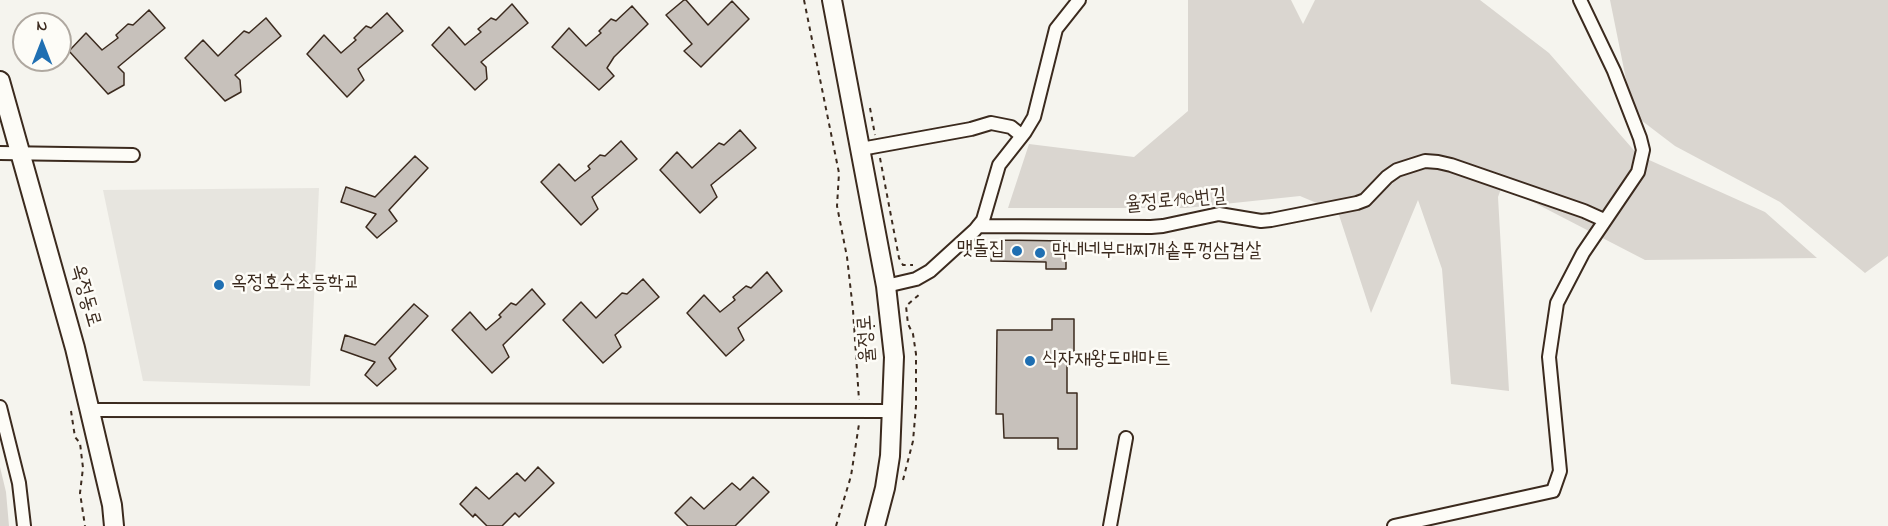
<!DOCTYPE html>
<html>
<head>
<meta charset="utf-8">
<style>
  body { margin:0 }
  #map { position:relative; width:1888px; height:526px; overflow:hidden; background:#f5f4ee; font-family:"Indie Flower",sans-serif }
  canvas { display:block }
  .north { position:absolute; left:12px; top:12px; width:60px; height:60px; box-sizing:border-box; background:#fdfcf7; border:2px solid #afa8a0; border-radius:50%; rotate:0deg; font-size:16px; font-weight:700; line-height:24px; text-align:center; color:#3b2a1e }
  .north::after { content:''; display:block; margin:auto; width:21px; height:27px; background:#1f6fb2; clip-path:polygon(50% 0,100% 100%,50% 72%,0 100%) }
</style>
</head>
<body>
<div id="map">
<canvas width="1888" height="526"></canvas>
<div class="north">N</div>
</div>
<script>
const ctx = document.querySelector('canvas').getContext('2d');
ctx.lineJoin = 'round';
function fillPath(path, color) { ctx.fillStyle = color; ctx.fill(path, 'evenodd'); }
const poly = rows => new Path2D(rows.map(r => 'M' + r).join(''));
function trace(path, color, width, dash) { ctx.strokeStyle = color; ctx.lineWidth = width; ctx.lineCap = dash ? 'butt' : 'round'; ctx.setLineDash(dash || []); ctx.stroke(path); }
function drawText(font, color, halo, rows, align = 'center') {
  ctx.font = font + ' "Indie Flower","Poor Story",sans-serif'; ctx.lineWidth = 5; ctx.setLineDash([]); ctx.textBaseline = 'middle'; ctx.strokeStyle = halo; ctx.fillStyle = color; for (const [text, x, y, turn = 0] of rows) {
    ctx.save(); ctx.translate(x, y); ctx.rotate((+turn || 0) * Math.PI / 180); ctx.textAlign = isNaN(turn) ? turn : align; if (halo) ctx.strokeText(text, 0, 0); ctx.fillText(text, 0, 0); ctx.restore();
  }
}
const built = poly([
  [319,188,310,386,143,381,103,190]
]);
const green = poly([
  [1188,0,1291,0,1303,24,1315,0,1480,0,1549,53,1638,155,1765,212,1817,258,1645,260,1502,186,1498,197,1509,391,1451,384,1442,269,1418,200,1371,313,1338,212,1300,196,1186,208,1008,208,1029,144,1134,157,1188,111],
  [1610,0,1888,0,1888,256,1865,273,1780,202,1675,146,1633,114],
  [0,467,6,492,9,526,0,526]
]);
const building = poly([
  [684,0,686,0,708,25,732,1,749,19,701,67,684,51,692,44,666,15,684,0],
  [512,4,528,23,481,62,486,67,487,79,475,90,432,45,449,27,465,45,481,32,478,29,491,18,496,20,512,4],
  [632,6,648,24,614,57,607,68,614,76,599,90,552,47,569,28,586,46,601,33,599,31,611,19,616,21,632,6],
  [149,10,165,28,118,67,124,73,124,85,108,94,69,51,86,33,102,50,118,38,116,35,128,24,133,25,149,10],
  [387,13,403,31,358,69,364,80,347,97,307,54,324,35,341,53,356,40,354,38,366,26,371,28,387,13],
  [266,18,281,36,235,75,240,80,241,92,225,101,185,58,203,40,218,56,244,31,249,33,266,18],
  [740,130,756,148,711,185,717,197,700,213,660,170,677,152,692,168,719,143,724,145,740,130],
  [621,141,637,159,592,197,598,209,581,225,541,182,559,164,575,181,590,169,588,166,600,155,605,156,621,141],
  [415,156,428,168,389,210,397,221,377,238,366,227,376,214,341,202,346,187,375,197,415,156],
  [1002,240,1066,241,1066,269,1046,269,1046,262,991,261,992,250,1001,250,1002,240],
  [767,272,782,291,738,328,744,340,726,356,687,313,704,295,720,312,735,300,733,297,746,286,751,288,767,272],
  [643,279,659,297,615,335,621,347,603,363,563,320,581,302,596,318,622,293,627,294,643,279],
  [532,289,545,304,503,345,509,357,492,373,452,330,470,312,486,330,501,317,499,315,511,303,516,305,532,289],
  [414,304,428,316,389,358,396,369,377,386,365,375,375,362,341,350,345,335,375,345,414,304],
  [1052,319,1074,319,1074,357,1067,357,1067,393,1077,393,1077,449,1058,449,1058,438,1004,438,1003,414,996,414,997,330,1052,330,1052,319],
  [538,467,554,483,519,517,515,513,502,526,487,526,475,514,473,517,460,504,476,487,489,499,517,473,525,481,538,467],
  [753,477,769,492,735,526,688,526,675,513,691,497,704,509,732,483,740,490,753,477]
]);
const path = poly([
  [804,0,839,173,837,206,847,257,853,310,859,400],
  [870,108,875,135],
  [880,158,899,258,903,265,913,265],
  [854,327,875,326],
  [71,411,75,437,80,443,83,468,80,493,85,526],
  [903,480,913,441,916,406,916,354,913,334,908,324,906,306,921,293],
  [836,526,851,476,859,424]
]);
const street = poly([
  [861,149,971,129,991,123,1011,127,1022,136],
  [0,153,133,155],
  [978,226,1151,227,1163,226,1219,214,1261,221,1271,220,1357,203,1365,200,1387,177,1397,170,1425,161,1438,162,1451,165,1584,211,1604,220],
  [886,286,916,279,930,271,975,230,983,220,999,165,1025,132,1034,117,1056,29,1079,0],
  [0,407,19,483,24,526],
  [89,410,892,411],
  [1110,526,1126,438],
  [1394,526,1553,491,1560,471,1549,357,1557,303,1583,253,1638,172,1643,150,1640,138,1614,71,1580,0]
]);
const secondary = poly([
  [832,0,886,286,894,357,890,456,885,488,875,526],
  [0,81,75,348,112,505,114,526]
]);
const markers = [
  [1017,251,6,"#1f6fb2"],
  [1040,253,6,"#1f6fb2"],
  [219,285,6,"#1f6fb2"],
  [1030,361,6,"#1f6fb2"]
];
const streetNames = [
  ["율정로190번길",1176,202,-5],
  ["옥정동로",84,296,74],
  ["율정로",868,339,-94]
];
const poiNames = [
  ["맷돌집",1005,251,"right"],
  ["막내네부대찌개솥뚜껑삼겹살",1052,253],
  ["옥정호수초등학교",231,285],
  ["식자재왕도매마트",1042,361]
];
fillPath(built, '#e7e5df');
fillPath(green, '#dad6d0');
fillPath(building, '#c7c1bb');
trace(building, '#3b2a1e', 1.5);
trace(street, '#3b2a1e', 16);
trace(secondary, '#3b2a1e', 22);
trace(path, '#3b2a1e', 2, [4.5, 4.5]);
trace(street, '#fdfcf7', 12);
trace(secondary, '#fdfcf7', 18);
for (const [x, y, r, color] of markers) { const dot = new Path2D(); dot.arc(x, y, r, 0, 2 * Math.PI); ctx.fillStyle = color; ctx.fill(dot); trace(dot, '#fdfcf7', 2); }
drawText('20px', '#3b2a1e', '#fdfcf7', streetNames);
drawText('20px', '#3b2a1e', '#fdfcf7', poiNames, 'left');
</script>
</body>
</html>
